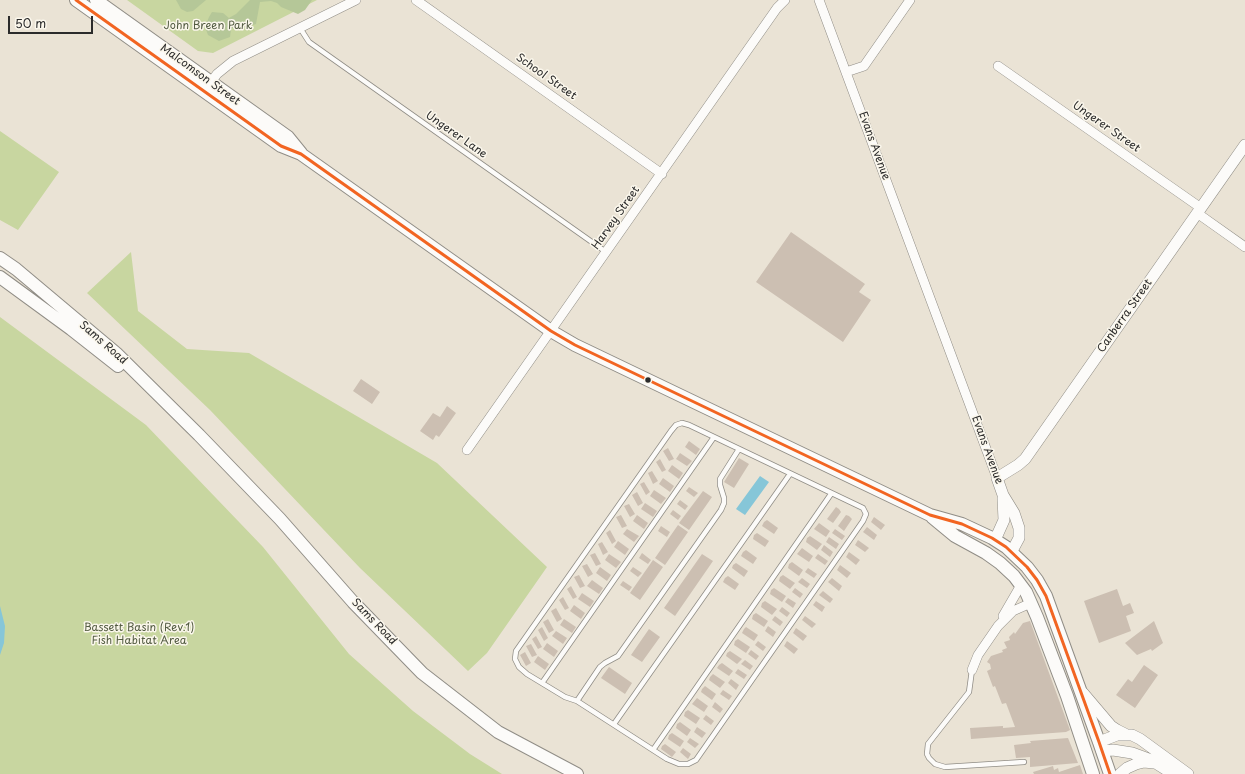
<!DOCTYPE html>
<html>
<head>
<meta charset="utf-8">
<style>
  body { margin:0 }
  #map { position:relative; width:1245px; height:774px; overflow:hidden; background:#eae3d5; font-family:"Playpen Sans",sans-serif }
  canvas { display:block }
  .scale { position:absolute; left:8px; top:16px; width:85px; height:18px; box-sizing:border-box; border:2px solid #2b2b2b; border-top:0; padding-left:5px; font-size:12px; line-height:14px; white-space:nowrap; color:#2b2b2b; -webkit-text-stroke:3px #fbf7ec; paint-order:stroke }
</style>
</head>
<body>
<div id="map">
<canvas width="1245" height="774"></canvas>
<div class="scale">50 m</div>
</div>
<script>
const ctx = document.querySelector('canvas').getContext('2d');
ctx.lineJoin = 'round';
function fillPath(path, color) { ctx.fillStyle = color; ctx.fill(path, 'evenodd'); }
const poly = rows => new Path2D(rows.map(r => 'M' + r).join(''));
function trace(path, color, width, dash) { ctx.strokeStyle = color; ctx.lineWidth = width; ctx.lineCap = dash ? 'butt' : 'round'; ctx.setLineDash(dash || []); ctx.stroke(path); }
function drawText(font, color, halo, rows, align = 'center') {
  ctx.font = font + ' "Playpen Sans",sans-serif'; ctx.lineWidth = 3; ctx.setLineDash([]); ctx.textBaseline = 'middle'; ctx.strokeStyle = halo; ctx.fillStyle = color; for (const [text, x, y, turn = 0] of rows) {
    ctx.save(); ctx.translate(x, y); ctx.rotate((+turn || 0) * Math.PI / 180); ctx.textAlign = isNaN(turn) ? turn : align; if (halo) ctx.strokeText(text, 0, 0); ctx.fillText(text, 0, 0); ctx.restore();
  }
}
const green = poly([
  [127,0,317,0,213,53,198,51],
  [0,131,59,172,18,230,0,220],
  [131,252,138,311,187,349,249,353,437,463,547,567,487,653,468,671,360,568,210,410,87,293],
  [0,317,146,425,263,547,349,654,413,711,470,754,502,774,0,774]
]);
const forest = poly([
  [176,0,206,0,193,11,187,12,181,9],
  [250,0,312,0,305,10,298,14,281,7,277,3,271,1,260,2,256,24,247,27,241,27,235,25,231,30,230,37,219,41,208,35,205,27,209,17,212,12,223,13,229,18,236,14]
]);
const water = poly([
  [760,476,769,482,745,515,736,509],
  [0,606,5,626,4,643,0,655]
]);
const building = poly([
  [791,232,865,284,859,292,871,300,843,342,756,282],
  [361,379,380,392,372,404,353,391],
  [447,406,456,413,439,437,436,435,433,440,420,431,433,413,440,417],
  [689,441,700,449,696,455,685,447],
  [668,448,674,459,669,461,663,451],
  [680,453,692,461,687,466,676,459],
  [739,458,749,464,734,488,724,482],
  [660,459,666,470,662,472,656,462],
  [672,465,683,473,679,479,668,471],
  [652,471,658,481,653,484,648,473],
  [663,478,674,486,670,492,659,484],
  [644,482,650,492,646,495,640,484],
  [689,487,698,493,694,497,686,491],
  [654,490,666,498,661,504,650,496],
  [703,491,712,497,689,530,679,523],
  [637,492,643,503,638,506,632,495],
  [680,500,688,506,685,510,677,504],
  [645,503,657,511,653,517,641,509],
  [629,504,635,514,630,517,624,506],
  [836,507,839,509,841,512,833,523,827,519],
  [673,510,681,516,678,520,670,514],
  [621,515,627,526,622,528,616,517],
  [637,515,648,523,644,529,633,521],
  [846,515,849,516,852,519,844,531,838,526],
  [874,517,885,525,881,530,871,522],
  [767,520,778,528,774,534,762,526,764,522],
  [819,523,830,531,826,537,814,529],
  [678,525,688,532,665,565,655,558],
  [661,526,670,532,667,537,658,531],
  [867,527,877,535,874,540,863,532],
  [627,529,639,536,634,542,623,534],
  [835,529,845,536,842,540,832,533],
  [610,530,616,541,612,544,606,533],
  [757,533,769,541,765,547,753,539,754,535],
  [810,536,822,544,817,550,806,542,807,538],
  [829,537,839,544,836,549,826,542],
  [858,540,869,548,865,552,855,545],
  [618,541,629,549,625,555,614,547],
  [602,542,608,552,603,555,598,544],
  [824,545,833,552,830,557,821,550],
  [802,548,813,556,809,562,797,554],
  [746,550,757,558,753,564,741,556,743,552],
  [849,552,860,560,856,565,846,557],
  [595,553,601,564,596,566,590,555],
  [642,553,651,560,648,564,639,558],
  [609,554,621,562,616,568,605,560],
  [702,554,713,561,675,616,664,608],
  [818,554,828,561,825,565,815,558],
  [653,560,663,567,640,600,630,593],
  [792,562,803,570,799,576,788,568,789,564],
  [736,563,748,571,744,577,732,568,733,565],
  [587,564,593,574,588,577,582,566],
  [840,565,851,573,847,578,837,570],
  [600,567,611,575,607,581,596,573],
  [633,567,642,573,638,577,630,571],
  [808,568,817,574,814,578,805,572],
  [579,575,585,586,580,588,574,577],
  [783,575,795,583,790,589,779,581,780,577],
  [728,576,739,584,735,590,723,582,725,578],
  [802,578,810,584,807,588,798,582],
  [832,578,842,586,839,591,828,582],
  [592,580,603,588,599,594,587,586],
  [623,581,632,587,629,591,620,585],
  [571,586,577,597,573,599,567,589],
  [774,588,786,596,782,602,770,594,771,590],
  [795,588,803,594,800,598,792,592],
  [1117,589,1123,606,1130,603,1134,613,1126,616,1131,631,1099,643,1084,601],
  [823,591,833,599,830,603,819,595],
  [582,593,594,601,590,607,578,599],
  [563,597,569,608,565,610,559,600],
  [788,598,796,603,793,608,785,602],
  [765,601,777,609,772,615,761,607,762,603],
  [816,601,825,607,822,612,813,605],
  [574,605,585,613,581,619,570,611],
  [782,607,790,613,787,617,779,611],
  [556,608,562,619,557,622,551,611],
  [756,613,768,621,764,627,752,619,753,615],
  [775,616,783,622,780,626,772,620],
  [805,616,816,624,812,628,802,620],
  [548,619,554,630,549,633,543,622],
  [564,619,576,627,572,633,560,625],
  [1030,621,1070,730,1066,732,971,739,970,728,1003,726,1003,728,1015,727,1006,703,1002,704,995,686,993,687,987,671,991,669,990,664,987,662,991,656,1003,652,1002,650,1007,648,1004,642,1010,640,1009,637,1014,632,1015,634,1023,623],
  [1154,621,1163,643,1152,651,1151,649,1137,655,1125,643],
  [768,626,776,632,773,637,765,631],
  [542,627,548,638,544,641,538,630],
  [746,627,758,635,754,641,742,633,744,629],
  [796,628,807,636,803,641,793,633],
  [649,629,660,637,642,662,631,655],
  [556,631,567,638,563,644,552,636],
  [536,636,542,647,538,649,532,639],
  [738,639,750,647,746,653,734,645,735,641],
  [758,641,766,647,763,651,755,645],
  [787,641,798,649,794,654,784,646],
  [547,643,558,651,554,657,543,649],
  [531,644,537,655,532,657,526,646],
  [751,650,759,656,756,660,748,654],
  [730,651,742,659,737,664,726,656,727,653],
  [525,652,531,663,526,666,520,655],
  [538,656,549,664,545,670,534,662],
  [745,660,753,666,750,670,741,664],
  [722,663,733,671,729,676,717,668,719,665],
  [1144,665,1158,675,1135,708,1116,695,1128,679,1132,682],
  [609,667,632,683,625,694,601,678],
  [738,669,747,675,744,679,735,673],
  [713,674,725,682,720,688,709,680,710,677],
  [731,679,739,685,736,690,728,683],
  [705,686,716,694,712,700,701,692,702,689],
  [723,690,732,696,729,700,720,694],
  [697,698,708,706,704,712,692,704],
  [715,702,723,709,720,713,712,707],
  [688,710,700,718,696,724,684,716,685,712],
  [706,715,714,721,711,725,703,719],
  [680,722,691,730,687,736,676,728,677,724],
  [697,727,706,733,702,738,694,732],
  [672,733,684,741,680,747,668,739,669,735],
  [690,738,699,744,695,748,687,742],
  [1068,738,1078,763,1030,767,1030,757,1016,758,1014,745,1031,743,1030,741],
  [665,744,676,752,672,757,661,749,662,746],
  [683,748,691,754,688,759,680,752],
  [1080,765,1083,774,1034,774,1033,772,1053,766,1054,770,1058,768,1059,772]
]);
const service = poly([
  [300,28,309,42,606,252],
  [682,423,689,425,863,508,866,514,863,521,696,760,688,764,679,764,667,759,577,701,565,697,527,674,519,667,515,659,516,651,671,431,676,425,682,423],
  [972,670,969,692,928,744,927,754,929,758,935,764,945,767,1024,762],
  [542,683,714,437],
  [577,701,600,667,605,663,618,656,721,510,724,503,724,498,720,485,720,479,739,449],
  [614,724,790,474],
  [653,750,831,494]
]);
const minor = poly([
  [416,0,662,174],
  [819,0,997,478],
  [998,66,1201,208],
  [846,72,864,66,910,0],
  [208,86,217,74,233,61,356,0],
  [1197,213,1245,247],
  [467,450,777,8,785,0],
  [1003,616,1021,585],
  [972,670,978,655,998,626,1013,611,1031,603]
]);
const tertiary = poly([
  [995,540,1004,520,1003,498],
  [1012,551,1019,538,1019,528,1014,513,1003,495,997,478,1018,465,1025,459,1245,145],
  [1083,693,1111,726,1117,730,1125,734],
  [1099,742,1117,735,1132,735,1140,739,1188,774],
  [1102,751,1113,750,1132,753,1151,760,1173,774],
  [1120,774,1127,768,1136,764,1144,762,1154,763]
]);
const secondary = poly([
  [76,0,281,146,301,154,551,331,575,345,930,515,962,524,992,538,1006,547,1027,567,1037,580,1046,596,1099,742,1110,774],
  [96,0,288,137,301,153],
  [0,258,16,269,116,353,199,435,280,519,353,602,422,673,498,732,577,774],
  [0,277,71,329,118,366],
  [932,517,955,536,986,553,1000,563,1014,576,1026,592,1037,617,1067,696,1093,774]
]);
const bus1 = poly([
  [76,0,281,146,301,154,551,331,575,345,930,515,962,524,992,538,1006,547,1027,567,1037,580,1046,596,1099,742,1110,774]
]);
const markers = [
  [648,380,3.5,"#2b2b2b"]
];
const parkNames = [
  ["John Breen Park",208,26],
  ["Bassett Basin (Rev.1)",139,628],
  ["Fish Habitat Area",139,641]
];
const streetNames = [
  ["Malcomson Street",200,75,36],
  ["School Street",546,77,35],
  ["Ungerer Street",1106,127,35],
  ["Ungerer Lane",456,135,35],
  ["Evans Avenue",874,146,70],
  ["Harvey Street",616,218,-55],
  ["Canberra Street",1125,316,-55],
  ["Sams Road",103,343,41],
  ["Evans Avenue",987,450,70],
  ["Sams Road",374,622,46]
];
fillPath(green, '#c8d6a0');
fillPath(forest, '#b5c798');
fillPath(water, '#86c6d8');
fillPath(building, '#ccbfb2');
trace(service, '#908d86', 6);
trace(minor, '#908d86', 10);
trace(tertiary, '#908d86', 12);
trace(secondary, '#908d86', 14);
trace(service, '#fcfbf9', 4.5);
trace(minor, '#fcfbf9', 9);
trace(tertiary, '#fcfbf9', 11);
trace(secondary, '#fcfbf9', 12);
trace(bus1, '#f26522', 3);
for (const [x, y, r, color] of markers) { const dot = new Path2D(); dot.arc(x, y, r, 0, 2 * Math.PI); ctx.fillStyle = color; ctx.fill(dot); trace(dot, '#fbf7ec', 1.5); }
drawText('11px', '#525b41', '#fbf7ec', parkNames);
drawText('11px', '#2b2b2b', '#fbf7ec', streetNames);
</script>
</body>
</html>
